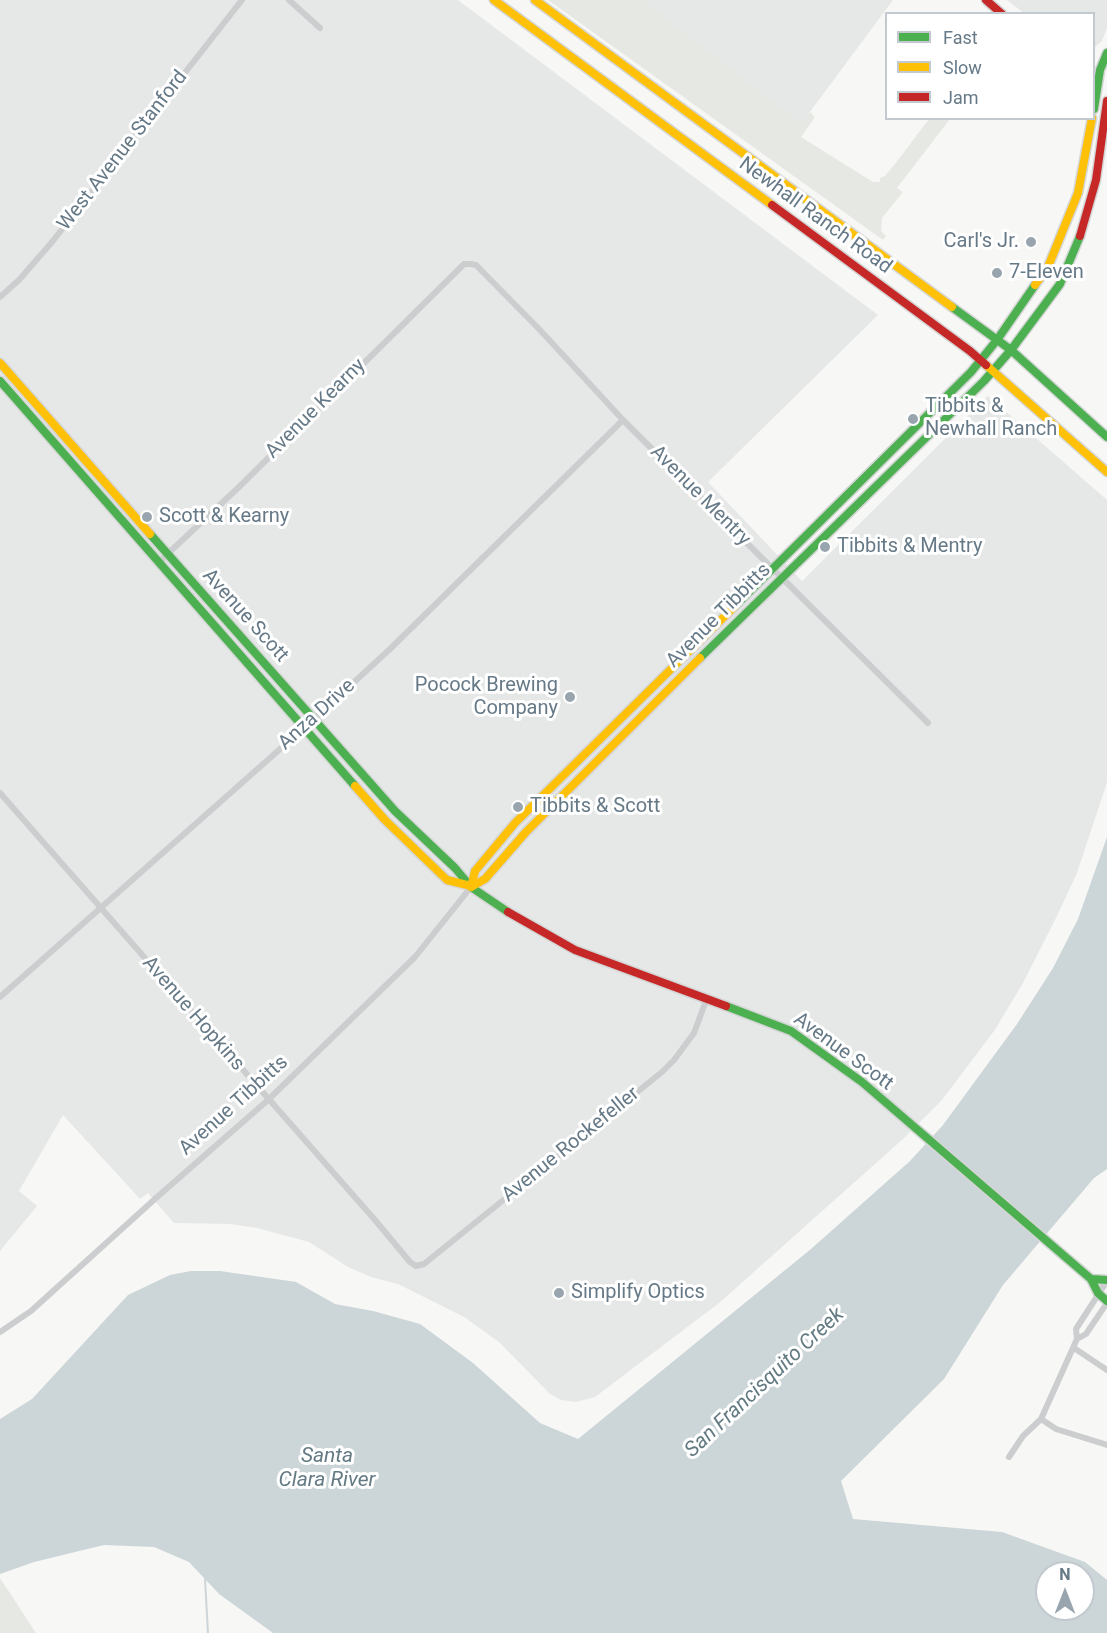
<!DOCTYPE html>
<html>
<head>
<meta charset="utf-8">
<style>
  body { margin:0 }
  #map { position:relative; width:1107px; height:1633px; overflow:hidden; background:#f7f7f6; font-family:Roboto,sans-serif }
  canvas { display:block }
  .legend { position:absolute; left:885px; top:12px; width:210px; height:108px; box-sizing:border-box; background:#fff; border:2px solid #c2c9cf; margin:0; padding:8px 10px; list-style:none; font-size:18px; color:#667987 }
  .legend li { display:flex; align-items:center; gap:12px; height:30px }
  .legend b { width:30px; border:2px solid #c2c9cf }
  .north { position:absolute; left:1035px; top:1561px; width:60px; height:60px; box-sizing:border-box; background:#fff; border:2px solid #c2c9cf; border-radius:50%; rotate:0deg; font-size:16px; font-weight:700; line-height:24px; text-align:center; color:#667987 }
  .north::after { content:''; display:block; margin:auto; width:21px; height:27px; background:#99a5ae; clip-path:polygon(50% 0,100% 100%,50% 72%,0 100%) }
</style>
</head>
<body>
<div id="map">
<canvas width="1107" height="1633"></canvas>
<ul class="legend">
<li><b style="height:8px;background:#4caf50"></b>Fast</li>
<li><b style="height:8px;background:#ffc107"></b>Slow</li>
<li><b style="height:8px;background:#c62828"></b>Jam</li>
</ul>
<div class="north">N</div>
</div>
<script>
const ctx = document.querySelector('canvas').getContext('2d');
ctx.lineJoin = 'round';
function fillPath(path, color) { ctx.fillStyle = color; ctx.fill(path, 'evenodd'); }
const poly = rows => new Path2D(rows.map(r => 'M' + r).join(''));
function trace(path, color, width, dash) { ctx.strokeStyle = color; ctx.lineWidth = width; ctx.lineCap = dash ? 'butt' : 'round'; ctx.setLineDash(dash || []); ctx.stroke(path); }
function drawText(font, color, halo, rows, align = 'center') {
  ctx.font = font + ' Roboto,sans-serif'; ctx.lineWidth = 6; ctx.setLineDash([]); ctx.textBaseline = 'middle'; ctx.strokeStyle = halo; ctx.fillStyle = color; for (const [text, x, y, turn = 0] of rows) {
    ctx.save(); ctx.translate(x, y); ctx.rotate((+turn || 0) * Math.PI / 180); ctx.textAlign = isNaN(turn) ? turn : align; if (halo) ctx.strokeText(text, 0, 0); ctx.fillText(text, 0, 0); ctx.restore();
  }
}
const built = poly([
  [0,0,458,0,878,315,708,482,802,581,988,396,1107,500,1107,782,1077,873,1057,916,1023,983,994,1031,942,1100,903,1139,719,1303,595,1397,576,1402,561,1400,550,1394,499,1342,464,1317,398,1284,371,1277,348,1267,309,1242,257,1228,231,1224,174,1223,148,1193,140,1199,63,1115,19,1191,37,1206,0,1251],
  [642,0,893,0,801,124],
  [1007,0,1107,0,1107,28,1102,41,1094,48,1094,14,1024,13]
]);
const green = poly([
  [548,0,642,0,801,123,810,112,815,117,801,137,873,182,880,182,880,178,885,176,895,164,929,119,950,119,897,188,903,192,882,218,881,231,886,236,883,240],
  [0,1578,36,1633,0,1633]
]);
const water = poly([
  [1107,837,1107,1169,1094,1178,1003,1285,944,1379,841,1481,853,1519,1002,1532,1085,1562,1107,1580,1107,1633,273,1633,219,1594,189,1562,154,1547,104,1545,34,1562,0,1574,0,1419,32,1399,128,1295,170,1275,191,1271,220,1271,296,1282,335,1304,373,1311,420,1324,473,1363,540,1423,578,1439,811,1249,910,1161,943,1125,1017,1024,1053,968,1078,919],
  [1047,1573,1083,1573,1083,1609,1047,1609]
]);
const stream = poly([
  [205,1579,208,1633]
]);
const street = poly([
  [289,0,320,28],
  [0,297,19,280,52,242,242,0],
  [159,562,239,487,464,264,471,264,476,265,540,330,623,420,928,723],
  [0,793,375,1220,410,1262,416,1266,424,1264,662,1072,674,1060,694,1033,707,998],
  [0,997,314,719,390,649,623,420],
  [1107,1281,1076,1329,1077,1339,1086,1334,1107,1303],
  [0,1332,31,1311,156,1198,268,1100,415,957,471,887],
  [1074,1348,1107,1370],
  [1041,1419,1056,1429,1107,1445],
  [1009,1457,1023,1436,1041,1419,1077,1339]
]);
const fast = poly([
  [1094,109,1100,70,1107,53],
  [952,307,1011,350,1107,437],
  [0,381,355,786],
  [150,534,395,811,455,868,471,887,508,912],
  [734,607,971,372,997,340,1035,285],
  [700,658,984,381,1011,350,1060,284,1080,236],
  [726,1006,791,1031,862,1082,1091,1279,1098,1293,1107,1301],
  [1091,1279,1107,1280]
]);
const slow = poly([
  [494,0,772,205],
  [535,0,952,307],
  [1035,285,1048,267,1078,193,1092,118],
  [0,363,150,534],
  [986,365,1107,472],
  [355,786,385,820,447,880,471,886],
  [471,887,485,879,526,832,700,658],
  [471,887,475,871,515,823,734,607]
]);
const jam = poly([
  [986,0,1002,14],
  [772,205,970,351,986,365],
  [1080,236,1096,180,1107,101],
  [508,912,575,950,726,1006]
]);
const markers = [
  [1031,242,6,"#99a5ae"],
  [997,273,6,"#99a5ae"],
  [913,419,6,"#99a5ae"],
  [147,517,6,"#99a5ae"],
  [825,547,6,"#99a5ae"],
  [570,697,6,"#99a5ae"],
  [518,807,6,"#99a5ae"],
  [559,1293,6,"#99a5ae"]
];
const streetNames = [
  ["West Avenue Stanford",123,151,-52],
  ["Newhall Ranch Road",815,216,36],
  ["Avenue Kearny",316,409,-45],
  ["Avenue Mentry",700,496,45],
  ["Avenue Scott",245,616,48],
  ["Avenue Tibbitts",719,616,-45],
  ["Anza Drive",317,715,-42],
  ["Avenue Hopkins",193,1014,49],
  ["Avenue Scott",843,1052,36],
  ["Avenue Tibbitts",234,1106,-42],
  ["Avenue Rockefeller",571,1145,-39]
];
const poiNames = [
  ["Carl's Jr.",1019,242,"right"],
  ["7-Eleven",1009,273],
  ["Tibbits &",925,407],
  ["Newhall Ranch",925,430],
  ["Scott & Kearny",159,517],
  ["Tibbits & Mentry",837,547],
  ["Pocock Brewing",558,686,"right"],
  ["Company",558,709,"right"],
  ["Tibbits & Scott",530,807],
  ["Simplify Optics",571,1293]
];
const waterNames = [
  ["San Francisquito Creek",765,1383,-43],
  ["Santa",327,1457],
  ["Clara River",327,1481]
];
fillPath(built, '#e6e7e7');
fillPath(green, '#e6e9e3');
fillPath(water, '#ccd5d7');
trace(stream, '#ccd5d7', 2);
trace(fast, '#d4d5d5', 11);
trace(slow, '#d4d5d5', 11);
trace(jam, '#d4d5d5', 11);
trace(street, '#cccdce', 6);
trace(fast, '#4caf50', 8);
trace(slow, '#ffc107', 8);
trace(jam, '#c62828', 8);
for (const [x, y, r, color] of markers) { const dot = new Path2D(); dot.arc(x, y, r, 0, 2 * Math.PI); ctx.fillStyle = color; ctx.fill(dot); trace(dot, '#fff', 2); }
drawText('20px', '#667987', '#fff', streetNames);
drawText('20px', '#667987', '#fff', poiNames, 'left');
drawText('italic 21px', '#637a83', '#fff', waterNames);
</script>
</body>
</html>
